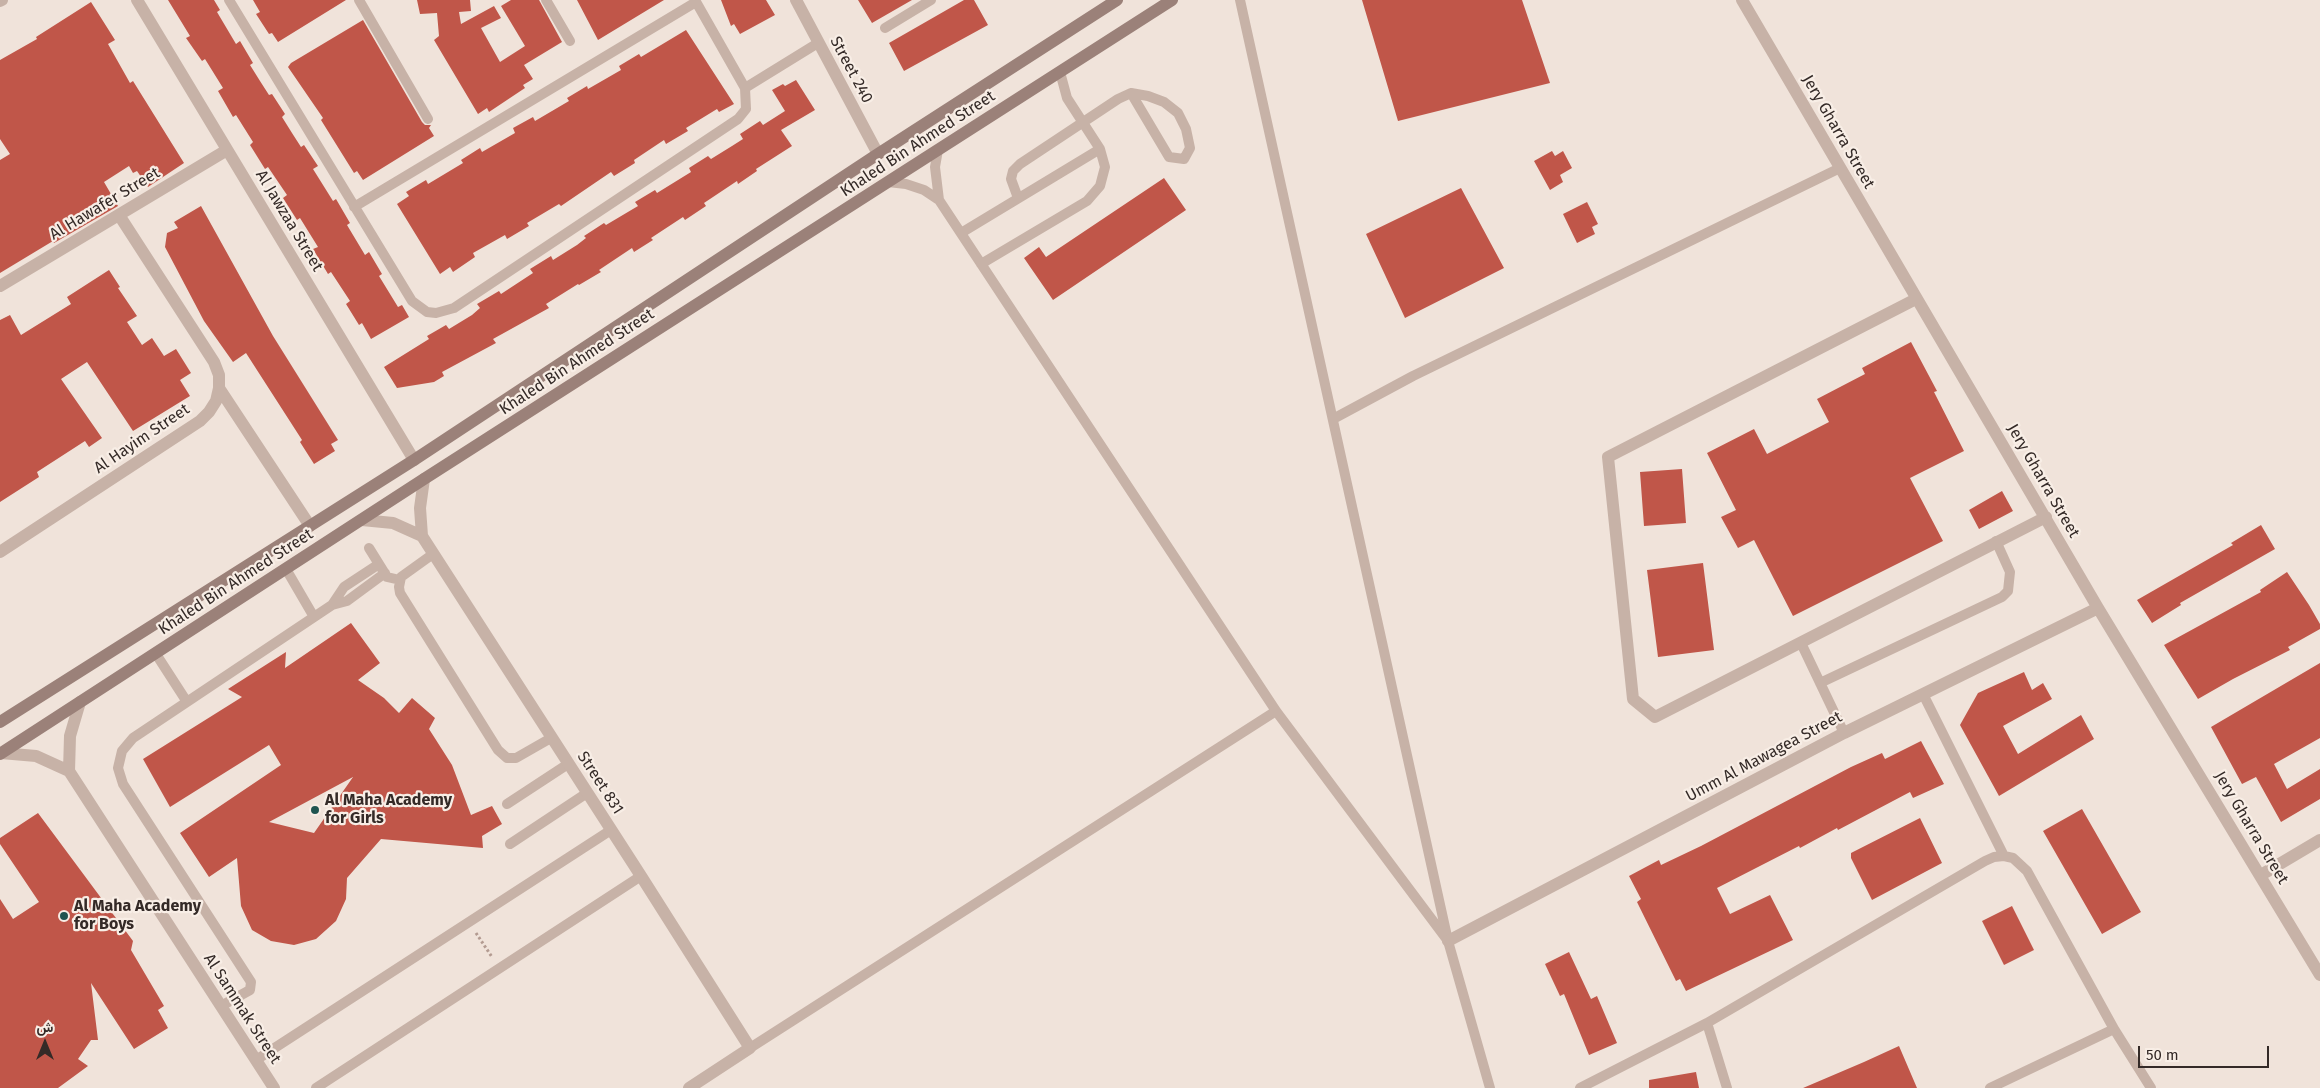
<!DOCTYPE html>
<html>
<head>
<meta charset="utf-8">
<style>
  body { margin:0 }
  #map { position:relative; width:2320px; height:1088px; overflow:hidden; background:#f0e3da; font-family:"Fira Sans",Vazirmatn,sans-serif }
  canvas { display:block }
  .north { position:absolute; left:20px; top:1018px; width:50px; height:50px; -webkit-text-stroke:4px #f8eee6; paint-order:stroke; rotate:0deg; font-size:14px; font-weight:700; line-height:20px; text-align:center; color:#342a27 }
  .north::after { content:''; display:block; margin:auto; width:18px; height:22px; background:#342a27; clip-path:polygon(50% 0,100% 100%,50% 72%,0 100%) }
  .scale { position:absolute; left:2138px; top:1046px; width:131px; height:22px; box-sizing:border-box; border:2px solid #342a27; border-top:0; padding-left:6px; font-size:15px; line-height:18px; white-space:nowrap; color:#342a27; -webkit-text-stroke:4px #f8eee6; paint-order:stroke }
</style>
</head>
<body>
<div id="map">
<canvas width="2320" height="1088"></canvas>
<div class="north">ش</div>
<div class="scale">50 m</div>
</div>
<script>
const ctx = document.querySelector('canvas').getContext('2d');
ctx.lineJoin = 'round';
function fillPath(path, color) { ctx.fillStyle = color; ctx.fill(path, 'evenodd'); }
const poly = rows => new Path2D(rows.map(r => 'M' + r).join(''));
function trace(path, color, width, dash) { ctx.strokeStyle = color; ctx.lineWidth = width; ctx.lineCap = dash ? 'butt' : 'round'; ctx.setLineDash(dash || []); ctx.stroke(path); }
function drawText(font, color, halo, rows, align = 'center') {
  ctx.font = font + ' "Fira Sans",sans-serif'; ctx.lineWidth = 4.5; ctx.setLineDash([]); ctx.textBaseline = 'middle'; ctx.strokeStyle = halo; ctx.fillStyle = color; for (const [text, x, y, turn = 0] of rows) {
    ctx.save(); ctx.translate(x, y); ctx.rotate((+turn || 0) * Math.PI / 180); ctx.textAlign = isNaN(turn) ? turn : align; if (halo) ctx.strokeText(text, 0, 0); ctx.fillText(text, 0, 0); ctx.restore();
  }
}
const building = poly([
  [168,0,214,0,220,10,217,12,236,44,240,41,253,63,250,65,260,81,269,95,272,94,285,114,282,117,292,133,301,147,304,145,318,166,313,169,333,201,336,199,350,223,347,225,365,255,369,252,382,274,379,276,398,307,402,305,409,317,371,339,362,323,359,325,346,304,350,301,331,272,328,274,313,249,318,247,300,218,297,220,283,198,287,195,268,167,265,169,250,145,253,142,236,115,233,117,218,91,223,88,205,59,202,61,186,38,190,36],
  [253,0,346,0,278,42,272,33,269,34,256,14,260,12],
  [417,0,470,0,471,11,459,12,461,24,494,6,501,18,481,28,500,62,525,46,501,6,511,0,539,0,562,42,524,65,533,79,523,85,525,88,489,112,487,108,478,114,434,40,439,36,437,13,420,14],
  [577,0,664,0,598,40],
  [721,0,766,0,775,15,740,34,734,24,731,26],
  [858,0,912,0,872,23],
  [964,0,974,0,988,25,904,71,889,43],
  [1362,0,1522,0,1550,83,1398,121],
  [91,2,115,40,108,44,130,83,133,81,184,163,148,187,137,171,133,173,129,166,104,182,118,206,54,243,53,241,0,273,0,160,10,154,0,139,0,60,37,39,36,37],
  [363,20,422,122,425,125,431,125,429,128,434,136,363,180,357,171,354,173,321,120,323,118,288,67,291,63],
  [686,30,734,104,719,112,717,109,686,128,688,131,666,144,664,140,634,160,635,163,614,176,611,172,561,206,559,204,527,223,529,226,507,239,505,235,473,253,475,257,453,272,450,267,440,274,397,204,409,196,406,192,426,180,428,184,463,163,461,160,480,148,482,152,515,133,513,128,533,117,535,121,569,101,567,98,587,86,588,89,621,70,619,66,639,54,641,57],
  [796,80,815,110,781,130,792,146,756,169,757,171,738,184,737,181,704,203,706,206,685,220,683,217,651,238,653,240,634,252,632,248,599,270,601,272,579,285,578,284,546,304,549,308,493,339,496,343,442,372,444,376,434,382,397,388,384,367,429,339,427,336,446,325,449,329,472,315,480,308,477,304,499,291,501,294,533,273,530,269,551,256,553,260,577,245,586,238,584,236,604,223,606,225,638,206,635,202,655,190,657,193,691,172,689,168,708,156,711,159,732,146,743,139,740,134,760,121,763,125,785,111,772,90,783,84,785,86],
  [1552,151,1555,156,1563,151,1572,168,1560,175,1563,182,1550,190,1534,161],
  [1164,178,1186,210,1053,300,1024,258,1039,247,1046,257],
  [1461,188,1504,268,1405,318,1366,234],
  [1587,202,1598,224,1592,227,1595,234,1577,243,1563,214],
  [201,206,273,336,338,440,331,444,335,451,314,464,300,442,302,440,246,353,233,362,204,321,165,247,167,233,178,228,174,222],
  [109,270,120,287,118,288,137,316,127,322,142,345,152,338,164,356,176,349,191,373,180,380,190,396,133,431,87,362,61,379,102,438,89,447,85,441,37,472,39,477,0,502,0,320,10,315,21,335,71,304,67,297],
  [1911,342,1937,391,1934,392,1964,451,1910,478,1943,541,1793,616,1754,540,1738,548,1721,517,1736,510,1707,453,1754,429,1767,454,1829,422,1817,399,1865,374,1862,368],
  [1682,469,1686,523,1644,526,1640,472],
  [2002,491,2013,511,1979,529,1969,510],
  [2261,525,2275,549,2180,603,2181,605,2152,623,2137,600,2233,545,2231,543],
  [1703,563,1714,650,1658,657,1647,570],
  [2287,572,2309,605,2320,624,2320,629,2288,647,2290,650,2233,679,2198,699,2164,645,2261,592,2260,590],
  [351,623,380,663,358,680,384,698,399,713,412,698,435,718,429,729,452,765,471,815,492,806,502,824,482,836,483,848,381,839,347,878,346,899,336,921,316,939,294,945,271,941,252,930,241,906,237,858,209,877,180,833,281,765,269,745,170,807,143,759,242,697,228,689,286,652,285,668],
  [353,777,314,833,269,822],
  [2320,663,2320,738,2274,764,2287,789,2320,769,2320,799,2281,822,2256,777,2242,784,2211,727],
  [2024,672,2032,690,2043,683,2052,699,2003,726,2018,754,2081,715,2094,739,1999,796,1960,725,1978,693],
  [1921,741,1944,784,1913,798,1910,792,1838,830,1837,828,1800,848,1799,846,1717,888,1730,914,1770,895,1793,940,1686,991,1680,979,1676,981,1637,902,1641,899,1629,876,1659,860,1661,865,1701,846,1851,767,1882,753,1885,759],
  [2082,809,2141,912,2102,934,2043,831],
  [38,813,133,941,131,950,164,1006,158,1010,168,1028,134,1049,91,983,98,1040,91,1040,78,1059,88,1066,58,1088,0,1088,0,899,13,919,39,902,0,844,0,838],
  [1920,818,1942,863,1872,900,1851,858,1851,853],
  [2012,906,2034,950,2004,965,1982,921],
  [1569,952,1591,999,1597,996,1617,1043,1589,1055,1564,994,1560,996,1545,964],
  [1899,1046,1917,1088,1803,1088,1864,1062],
  [1696,1072,1699,1088,1649,1088,1649,1080]
]);
const path = poly([
  [476,933,492,957]
]);
const service = poly([
  [229,0,412,301,427,312,436,313,454,308,738,119,746,109,745,88,695,0],
  [359,0,428,119],
  [546,0,570,41],
  [1240,0,1447,936],
  [885,28,931,0],
  [745,88,818,43],
  [938,150,935,167,939,200,1276,711,1448,941,1490,1088],
  [888,182,906,184,924,190,939,200],
  [1018,198,1011,179,1013,171,1020,164,1118,99,1131,93,1148,96,1164,102,1178,113,1186,129,1190,148,1184,159,1169,157,1131,93],
  [354,207,696,2],
  [961,233,1100,149],
  [981,264,1087,201,1100,186,1105,167,1100,149,1067,98,1060,72],
  [1333,419,1413,376,1840,168],
  [369,548,387,577,400,580],
  [433,554,401,577,399,587,400,593,498,750,507,758,516,758,551,738],
  [286,569,314,617],
  [332,605,344,587,379,564],
  [1801,643,1844,733],
  [156,654,187,702],
  [1820,683,2002,597,2008,591,2010,572,1996,541],
  [1923,694,2004,856],
  [507,804,568,764],
  [510,844,587,793],
  [221,1006,250,990,251,982,123,784,118,768,122,751,133,738,332,605,347,601,385,573],
  [1707,1023,1727,1088],
  [750,1048,1276,711],
  [256,1060,611,830],
  [316,1088,641,876],
  [1580,1088,1707,1023,1985,861,1994,857,2004,856,2013,858,2027,871,2114,1029,2151,1088],
  [1990,1088,2114,1029]
]);
const minor = poly([
  [137,0,414,460],
  [796,0,878,154],
  [1742,0,2098,608,2320,975],
  [0,1,2,0],
  [0,286,227,150],
  [1916,299,1608,457,1633,699,1655,717,2046,517],
  [219,388,310,526],
  [424,479,420,508,422,536,641,876,750,1048,689,1088],
  [362,520,393,523,422,536],
  [0,552,200,421,209,412,216,401,219,388,219,375,214,362,119,215],
  [1,753,36,756,69,771,274,1088],
  [69,771,70,736,80,702],
  [2261,875,2320,840],
  [1448,941,1844,733,2098,608]
]);
const secondary = poly([
  [0,722,414,460,878,154,1117,0],
  [0,754,424,479,1172,0]
]);
const markers = [
  [315,810,5,"#1f5450"],
  [64,916,5,"#1f5450"]
];
const streetNames = [
  ["Street 240",851,70,62],
  ["Jery Gharra Street",1838,132,60],
  ["Khaled Bin Ahmed Street",918,144,-33],
  ["Al Hawafer Street",105,204,-31],
  ["Al Jawzaa Street",289,221,59],
  ["Khaled Bin Ahmed Street",577,362,-33],
  ["Al Hayim Street",142,439,-34],
  ["Jery Gharra Street",2043,481,60],
  ["Khaled Bin Ahmed Street",236,582,-33],
  ["Umm Al Mawagea Street",1764,757,-28],
  ["Street 831",600,783,57],
  ["Jery Gharra Street",2251,828,59],
  ["Al Sammak Street",242,1009,57]
];
const poiNames = [
  ["Al Maha Academy",325,801],
  ["for Girls",325,819],
  ["Al Maha Academy",74,907],
  ["for Boys",74,925]
];
fillPath(building, '#c05649');
trace(path, '#b39b91', 3, [2.5, 2.5]);
trace(service, '#c7b2a7', 10);
trace(minor, '#c7b2a7', 12);
trace(secondary, '#9b8179', 12);
for (const [x, y, r, color] of markers) { const dot = new Path2D(); dot.arc(x, y, r, 0, 2 * Math.PI); ctx.fillStyle = color; ctx.fill(dot); trace(dot, '#f8eee6', 2); }
drawText('16px', '#342a27', '#f8eee6', streetNames);
drawText('bold 16px', '#342a27', '#f8eee6', poiNames, 'left');
</script>
</body>
</html>
